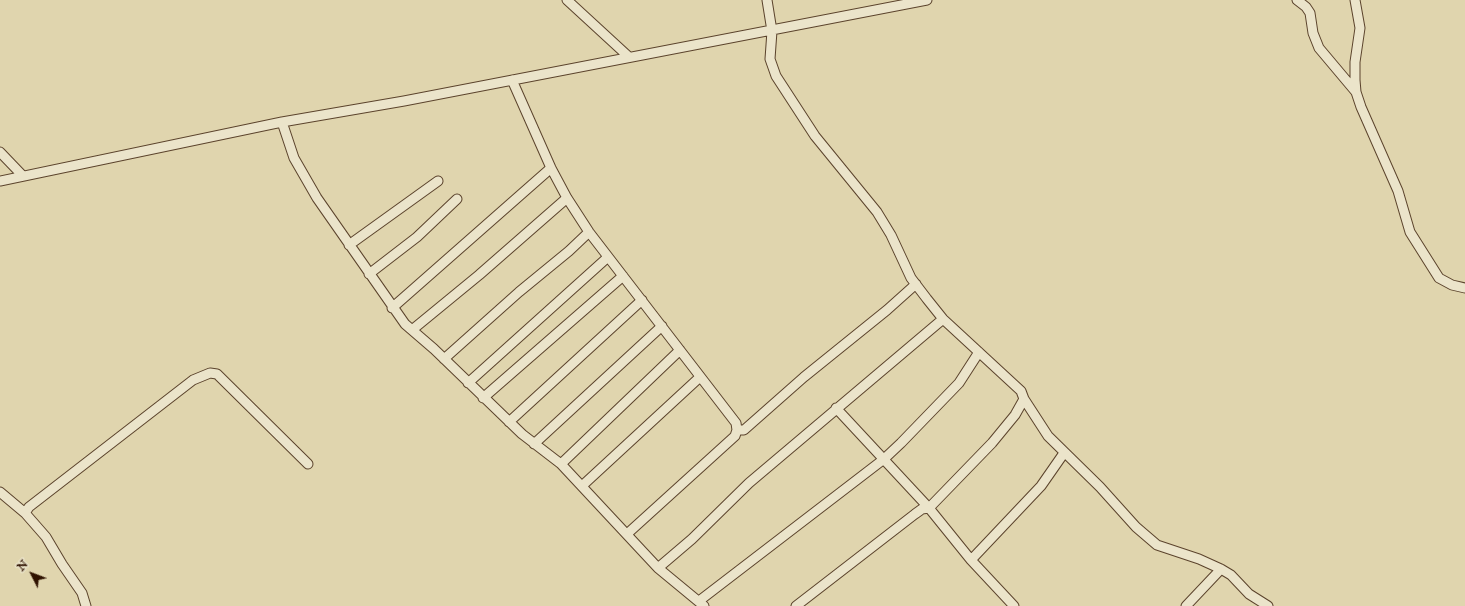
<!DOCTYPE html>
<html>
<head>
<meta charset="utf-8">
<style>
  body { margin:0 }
  #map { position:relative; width:1465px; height:606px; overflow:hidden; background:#e0d5ae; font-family:"IM FELL Double Pica",serif }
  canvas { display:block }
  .north { position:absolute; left:12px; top:554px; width:40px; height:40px; -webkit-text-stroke:3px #ebe4ca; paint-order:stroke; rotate:312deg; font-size:11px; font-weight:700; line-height:16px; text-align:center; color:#2f1200 }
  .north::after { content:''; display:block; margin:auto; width:14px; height:18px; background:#2f1200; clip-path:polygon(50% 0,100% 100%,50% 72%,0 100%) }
</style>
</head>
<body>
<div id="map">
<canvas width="1465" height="606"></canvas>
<div class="north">N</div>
</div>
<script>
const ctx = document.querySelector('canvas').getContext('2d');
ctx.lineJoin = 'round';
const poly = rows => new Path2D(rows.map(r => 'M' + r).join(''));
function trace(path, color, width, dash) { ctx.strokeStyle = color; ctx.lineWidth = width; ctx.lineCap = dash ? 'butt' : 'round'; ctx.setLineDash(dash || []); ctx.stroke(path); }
const minor = poly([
  [567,0,629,57],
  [767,0,772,31,770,59,776,76,815,136,877,212,891,235,911,278,927,299,943,319,1021,391,1024,399,1048,436,1100,487,1136,527,1157,545,1199,559,1221,569,1231,575,1249,594,1268,606],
  [1297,0,1306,7,1310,13,1313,33,1319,48,1356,92],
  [1355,0,1360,28,1355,62,1355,80,1356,92,1361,107,1398,191,1410,232,1439,278,1452,285,1465,288],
  [512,80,551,168,567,198,589,232,736,423,737,430,735,436,627,534],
  [282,122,294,158,317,198,405,324,434,349,522,434,561,464,658,568,704,606],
  [0,152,23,176],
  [0,181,282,122,404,101,927,0],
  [349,245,438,181],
  [369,274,417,237,457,199],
  [392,308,551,168],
  [412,330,479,275,567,198],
  [444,359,519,292,569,251,589,232],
  [468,383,608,257],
  [483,398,623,276],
  [836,408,929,508,971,560,1014,606],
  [509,422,642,300],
  [737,430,744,430,804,377,887,310,916,284],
  [534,444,662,326],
  [561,464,680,350],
  [583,485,700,377],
  [0,492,25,513,46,537,62,564,82,593,86,606],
  [25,513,29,507,193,380,210,373,217,374,308,464],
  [971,560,1041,486,1064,453],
  [658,568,692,539,749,483,943,319],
  [699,601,884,459,901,443,959,383,979,352],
  [796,606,915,514,922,509,929,508,992,443,1015,415,1024,399],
  [1186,606,1221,569]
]);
trace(minor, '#5b432c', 11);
trace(minor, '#ebe4ca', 9);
</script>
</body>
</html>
